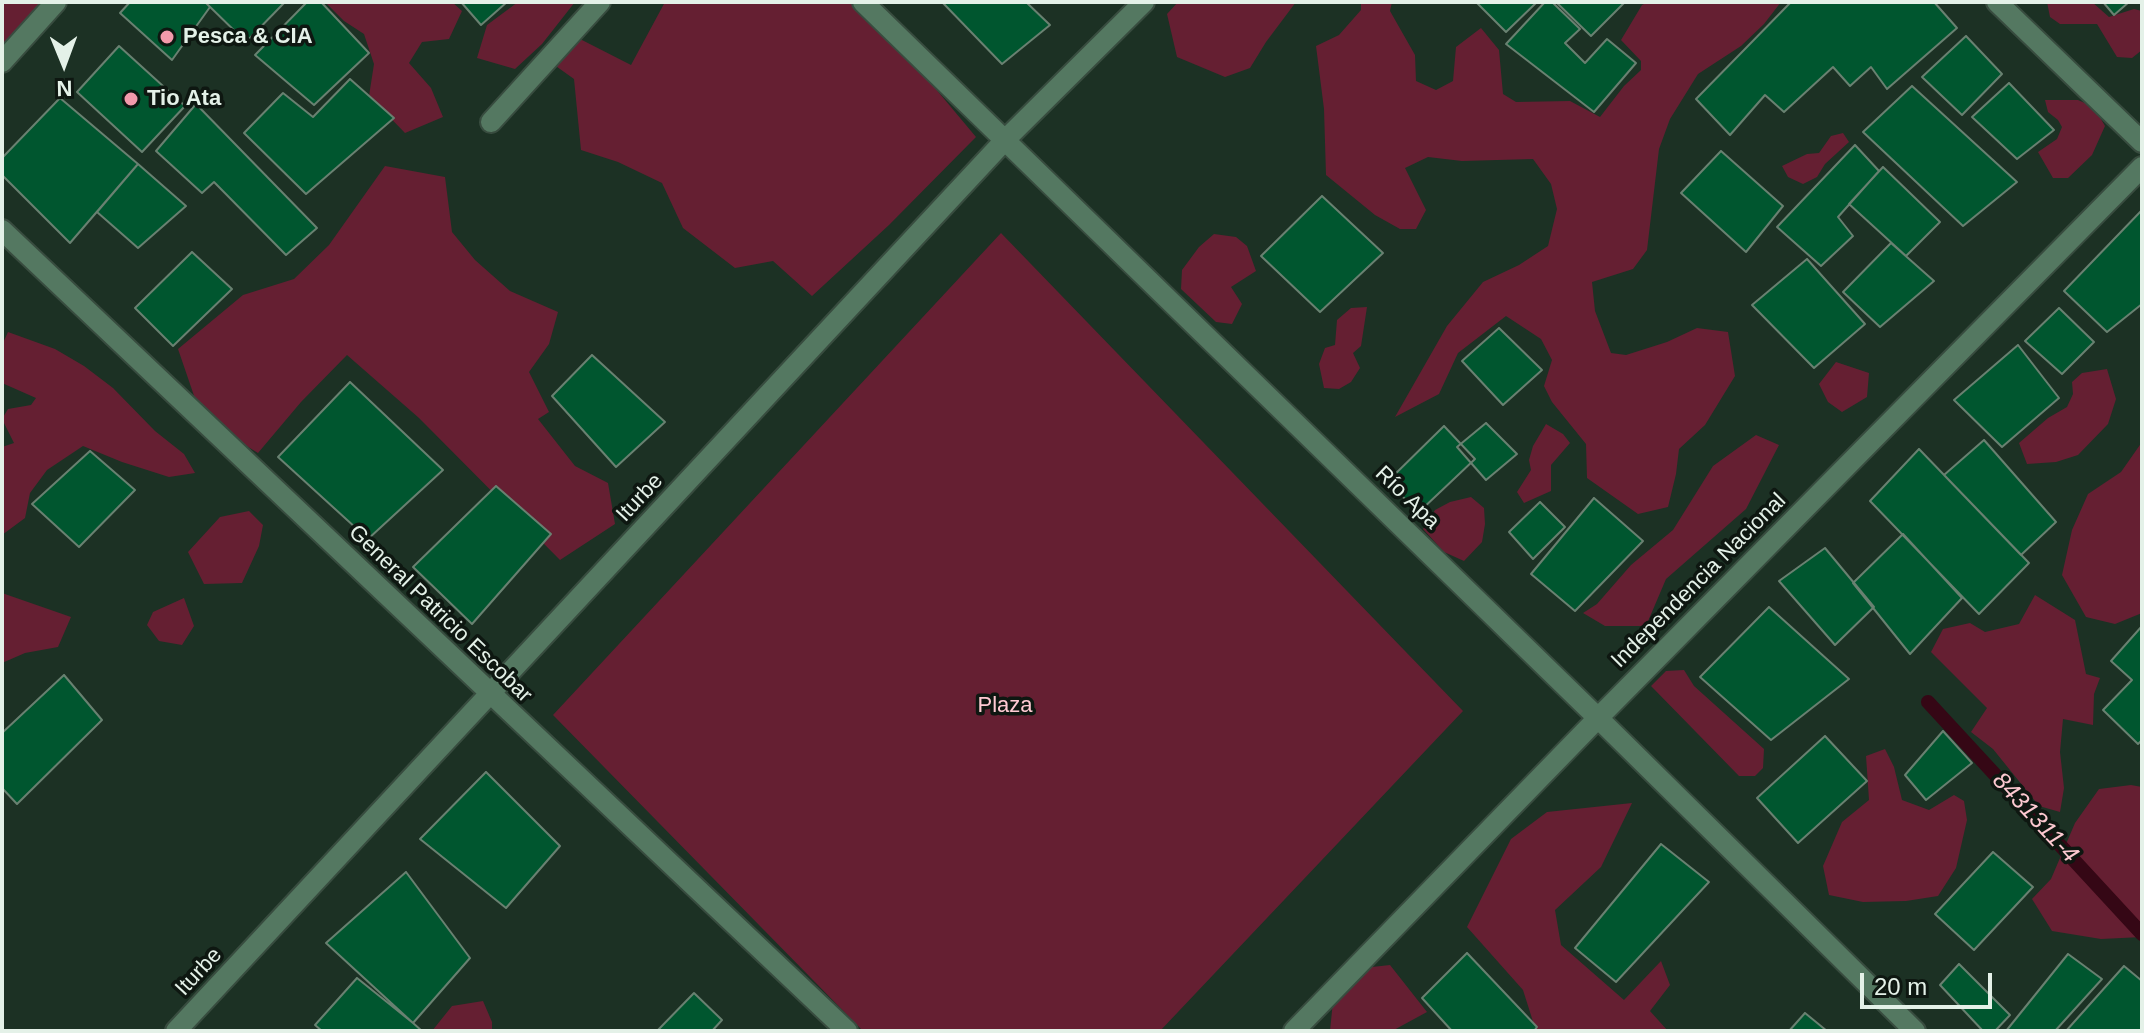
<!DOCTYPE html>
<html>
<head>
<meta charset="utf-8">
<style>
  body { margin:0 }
  #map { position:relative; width:2144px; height:1033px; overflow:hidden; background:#1c3124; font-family:Helvetica,sans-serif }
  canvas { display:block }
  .frame { position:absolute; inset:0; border:4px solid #e4f1e8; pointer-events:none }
  .north { position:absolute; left:24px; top:24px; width:80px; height:80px; -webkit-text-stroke:6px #0e1711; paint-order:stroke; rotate:179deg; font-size:22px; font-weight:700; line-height:32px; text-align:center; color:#e4f1e8 }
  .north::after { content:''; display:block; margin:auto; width:28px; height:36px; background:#e4f1e8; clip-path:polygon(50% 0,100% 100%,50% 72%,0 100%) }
  .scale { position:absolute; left:1860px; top:973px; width:132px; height:36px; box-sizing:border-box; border:4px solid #e4f1e8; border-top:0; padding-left:10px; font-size:24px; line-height:28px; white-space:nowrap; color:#e4f1e8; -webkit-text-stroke:6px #0e1711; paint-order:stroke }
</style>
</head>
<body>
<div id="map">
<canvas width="2144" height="1033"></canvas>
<div class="frame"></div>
<div class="north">N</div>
<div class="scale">20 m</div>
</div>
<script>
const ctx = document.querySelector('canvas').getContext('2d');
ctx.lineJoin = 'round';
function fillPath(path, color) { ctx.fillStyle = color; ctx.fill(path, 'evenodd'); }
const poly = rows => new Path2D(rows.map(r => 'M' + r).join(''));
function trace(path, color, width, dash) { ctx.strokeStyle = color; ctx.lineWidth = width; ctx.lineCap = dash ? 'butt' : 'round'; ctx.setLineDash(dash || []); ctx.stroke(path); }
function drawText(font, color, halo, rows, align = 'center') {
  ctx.font = font + ' Helvetica,sans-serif'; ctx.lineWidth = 7; ctx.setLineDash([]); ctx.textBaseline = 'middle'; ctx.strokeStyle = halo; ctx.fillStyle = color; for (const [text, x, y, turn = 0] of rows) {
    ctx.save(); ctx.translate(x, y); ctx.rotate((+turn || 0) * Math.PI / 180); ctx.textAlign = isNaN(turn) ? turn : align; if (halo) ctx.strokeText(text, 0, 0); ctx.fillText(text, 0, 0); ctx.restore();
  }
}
const green = poly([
  [2,2,51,2,2,63],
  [325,2,452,2,462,11,449,39,422,42,409,63,431,88,443,117,405,133,369,96,374,64,364,34,344,21],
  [518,2,575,2,542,44,515,69,477,58,487,25],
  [665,2,863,2,976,137,889,225,812,296,773,261,735,268,683,228,662,183,618,162,581,150,574,79,553,64,580,39,631,65],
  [1178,2,1296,2,1266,42,1250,68,1225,77,1177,57,1167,14],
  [1361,2,1392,2,1390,11,1415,55,1416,81,1436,90,1453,81,1456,47,1481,28,1499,50,1503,94,1516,102,1570,101,1600,117,1624,86,1641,70,1641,61,1621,40,1642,5,1648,2,1781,2,1764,24,1741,46,1698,74,1670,119,1659,149,1647,250,1633,269,1592,282,1595,311,1611,353,1626,355,1667,342,1697,328,1728,332,1735,376,1705,425,1679,449,1676,474,1668,507,1638,514,1587,478,1586,444,1552,402,1544,386,1552,360,1541,339,1506,316,1458,353,1439,394,1395,417,1447,326,1483,282,1519,265,1548,246,1557,209,1551,184,1533,159,1462,161,1428,157,1405,168,1426,210,1416,229,1400,229,1375,215,1326,175,1324,109,1316,46,1339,35,1361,10],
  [2047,2,2092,2,2109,17,2134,9,2142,11,2142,50,2132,58,2117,57,2097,24,2060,24,2050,17],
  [2045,100,2078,100,2094,107,2105,126,2092,155,2068,178,2053,178,2038,152,2057,139,2062,127,2058,120,2048,112],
  [1843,133,1849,142,1825,164,1817,177,1803,184,1788,177,1782,166,1807,154,1819,153,1831,136],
  [385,166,445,177,452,232,475,260,510,291,558,312,549,344,529,372,549,412,538,419,575,466,608,483,615,524,560,560,419,418,347,355,301,402,258,453,202,419,178,349,243,295,294,279,329,245],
  [1001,233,1463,711,1160,1031,863,1031,553,715],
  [1214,234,1236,237,1247,246,1256,271,1231,287,1242,304,1232,324,1216,322,1181,289,1182,270,1199,247],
  [1367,307,1361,346,1353,353,1360,368,1351,382,1339,389,1324,388,1319,364,1325,348,1335,345,1337,320,1351,308],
  [8,332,55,349,84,366,113,388,155,431,184,454,195,473,169,477,122,462,83,446,47,470,30,493,25,518,2,535,2,447,14,443,2,419,8,409,31,405,36,398,2,383,2,345],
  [1836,362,1869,373,1867,397,1842,412,1828,402,1819,384],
  [2107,369,2116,399,2108,424,2078,455,2056,462,2027,464,2019,443,2048,418,2067,407,2073,394,2072,382,2082,373],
  [1546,424,1563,434,1570,443,1551,465,1551,491,1524,503,1517,492,1531,470,1529,460,1533,446],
  [1756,435,1779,445,1746,509,1666,579,1646,626,1605,626,1583,613,1597,604,1631,565,1673,530,1713,466],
  [2142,442,2142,613,2115,624,2086,617,2062,575,2072,530,2088,494,2121,472],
  [1471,497,1484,508,1485,524,1482,542,1464,561,1444,552,1423,529,1435,510,1450,502],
  [249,511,263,525,259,546,242,583,204,584,188,552,220,517],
  [2,593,71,617,58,647,25,653,2,663],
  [2035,595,2075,620,2086,674,2100,678,2094,694,2093,725,2063,719,2060,752,2064,788,2060,812,2039,806,1993,749,1971,732,1987,708,1931,652,1943,629,1970,623,1985,632,2019,624],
  [184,598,194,626,182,645,159,641,147,625,153,612],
  [1684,670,1694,686,1764,749,1763,768,1755,776,1739,776,1651,686,1666,671],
  [1885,749,1894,767,1902,800,1929,810,1954,795,1964,801,1967,820,1956,868,1938,896,1906,901,1863,902,1829,895,1823,866,1842,822,1869,800,1866,756],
  [2131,785,2142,787,2142,937,2101,939,2052,931,2032,899,2051,879,2075,823,2099,789],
  [1632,803,1601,867,1555,910,1561,945,1624,1000,1661,961,1670,985,1650,1011,1668,1031,1536,1031,1523,990,1467,927,1511,839,1547,812],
  [1390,965,1427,1012,1392,1031,1330,1031,1336,971],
  [483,1001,492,1022,492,1031,432,1031,452,1006]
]);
const stream = poly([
  [1928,702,2142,934]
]);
const building = poly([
  [130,2,205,2,210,7,172,60,120,13,130,2],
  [205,2,285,2,246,42,205,2],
  [307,2,321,2,369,53,314,105,255,55,307,2],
  [461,2,507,2,481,25,461,2],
  [942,2,1026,2,1050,25,1002,64,942,2],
  [1476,2,1537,2,1506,32,1476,2],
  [1545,2,1552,2,1580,29,1565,43,1585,63,1607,39,1636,63,1594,112,1506,44,1545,2],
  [1556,2,1625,2,1591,36,1556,2],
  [1791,2,1934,2,1957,28,1887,89,1871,67,1850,86,1833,67,1784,112,1765,95,1730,135,1696,99,1791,2],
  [2103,2,2129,2,2114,15,2103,2],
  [1966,36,2002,74,1962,115,1922,77,1966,36],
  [119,46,185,106,142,152,77,92,119,46],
  [350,79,394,118,306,194,244,133,283,93,313,117,350,79],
  [2009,83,2054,130,2017,159,1972,117,2009,83],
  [1912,86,2017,182,1963,226,1863,132,1912,86],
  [60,98,138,164,70,243,2,175,2,158,60,98],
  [196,104,317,228,286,255,214,182,202,193,156,151,196,104],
  [1855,145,1879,171,1838,217,1853,236,1821,266,1777,227,1855,145],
  [1721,151,1783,206,1746,252,1681,193,1721,151],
  [138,164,186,206,138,248,97,212,138,164],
  [1883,167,1940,222,1906,256,1849,204,1883,167],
  [1322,196,1383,253,1320,312,1261,256,1322,196],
  [2142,210,2142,304,2107,332,2064,291,2142,210],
  [1891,243,1934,281,1880,327,1843,292,1891,243],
  [192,252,232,289,173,346,135,308,192,252],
  [1807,259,1865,324,1814,368,1752,305,1807,259],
  [2059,308,2094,342,2062,374,2025,341,2059,308],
  [1499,328,1542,370,1503,405,1462,361,1499,328],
  [2018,345,2059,398,2002,447,1954,400,2018,345],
  [592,355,665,422,616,467,552,396,592,355],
  [350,382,443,470,368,539,278,457,350,382],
  [1486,423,1517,454,1486,480,1457,447,1486,423],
  [1444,426,1475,459,1419,512,1387,482,1444,426],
  [1984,440,2056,522,2021,555,1944,475,1984,440],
  [1919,449,2029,563,1979,614,1870,501,1919,449],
  [90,451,135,490,79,547,32,504,90,451],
  [496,486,551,534,472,624,413,567,496,486],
  [1594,498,1643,541,1575,611,1531,574,1594,498],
  [1540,502,1565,527,1533,559,1509,532,1540,502],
  [1903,534,1962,598,1910,654,1853,583,1903,534],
  [1825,548,1874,607,1835,645,1779,581,1825,548],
  [1769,607,1849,679,1771,740,1700,677,1769,607],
  [2142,626,2142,740,2138,744,2103,710,2132,680,2111,661,2142,626],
  [64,675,102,720,17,804,2,788,2,733,64,675],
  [1943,731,1972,763,1926,800,1905,775,1943,731],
  [1825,736,1867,781,1798,843,1757,798,1825,736],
  [486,772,560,846,506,908,420,839,486,772],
  [1661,844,1709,882,1616,982,1575,948,1661,844],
  [1993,852,2033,887,1974,950,1935,914,1993,852],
  [406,872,470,958,413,1023,326,943,406,872],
  [1467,953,1537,1027,1534,1031,1452,1031,1422,998,1467,953],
  [2068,954,2102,979,2055,1031,2006,1031,2068,954],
  [1959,964,2010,1015,1995,1031,1983,1031,1940,985,1959,964],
  [2124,966,2142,981,2142,1031,2066,1031,2124,966],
  [357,978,413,1023,422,1031,322,1031,315,1025,357,978],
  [694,993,722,1020,712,1031,657,1031,694,993],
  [1805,1013,1827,1031,1789,1031,1805,1013]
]);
const service = poly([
  [491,122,600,2]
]);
const minor = poly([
  [863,2,1598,718,1915,1031],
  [1997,2,2142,142],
  [2,230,847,1031],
  [176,1031,1006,139,1144,2],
  [1294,1031,1598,718,2142,167]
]);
const tertiary = poly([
  [2,62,56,2]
]);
const markers = [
  [167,37,8,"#f39aab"],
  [131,99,8,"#f39aab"]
];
const poiNames = [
  ["Pesca & CIA",183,37],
  ["Tio Ata",147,99]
];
const streetNames = [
  ["Iturbe",640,498,-47],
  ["Río Apa",1407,498,44],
  ["Independencia Nacional",1699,581,-45],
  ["General Patricio Escobar",440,614,44],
  ["Iturbe",199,972,-47]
];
const parkNames = [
  ["Plaza",1005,706]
];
const waterNames = [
  ["8431311-4",2035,818,47]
];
fillPath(green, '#651f32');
trace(stream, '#350715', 14);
fillPath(building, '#00562f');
trace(building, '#698171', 2);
trace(service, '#384c3f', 24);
trace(minor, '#384c3f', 24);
trace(tertiary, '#384c3f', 24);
trace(service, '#547861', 20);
trace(minor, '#547861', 20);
trace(tertiary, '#547861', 20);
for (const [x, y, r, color] of markers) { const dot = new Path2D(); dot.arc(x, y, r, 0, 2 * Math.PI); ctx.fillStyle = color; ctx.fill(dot); trace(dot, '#0e1711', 3); }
drawText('bold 22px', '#e4f1e8', '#0e1711', poiNames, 'left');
drawText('22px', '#e4f1e8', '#0e1711', streetNames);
drawText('22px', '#ffcad3', '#0e1711', parkNames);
drawText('italic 24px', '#fdc9d1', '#0e1711', waterNames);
</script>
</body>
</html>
